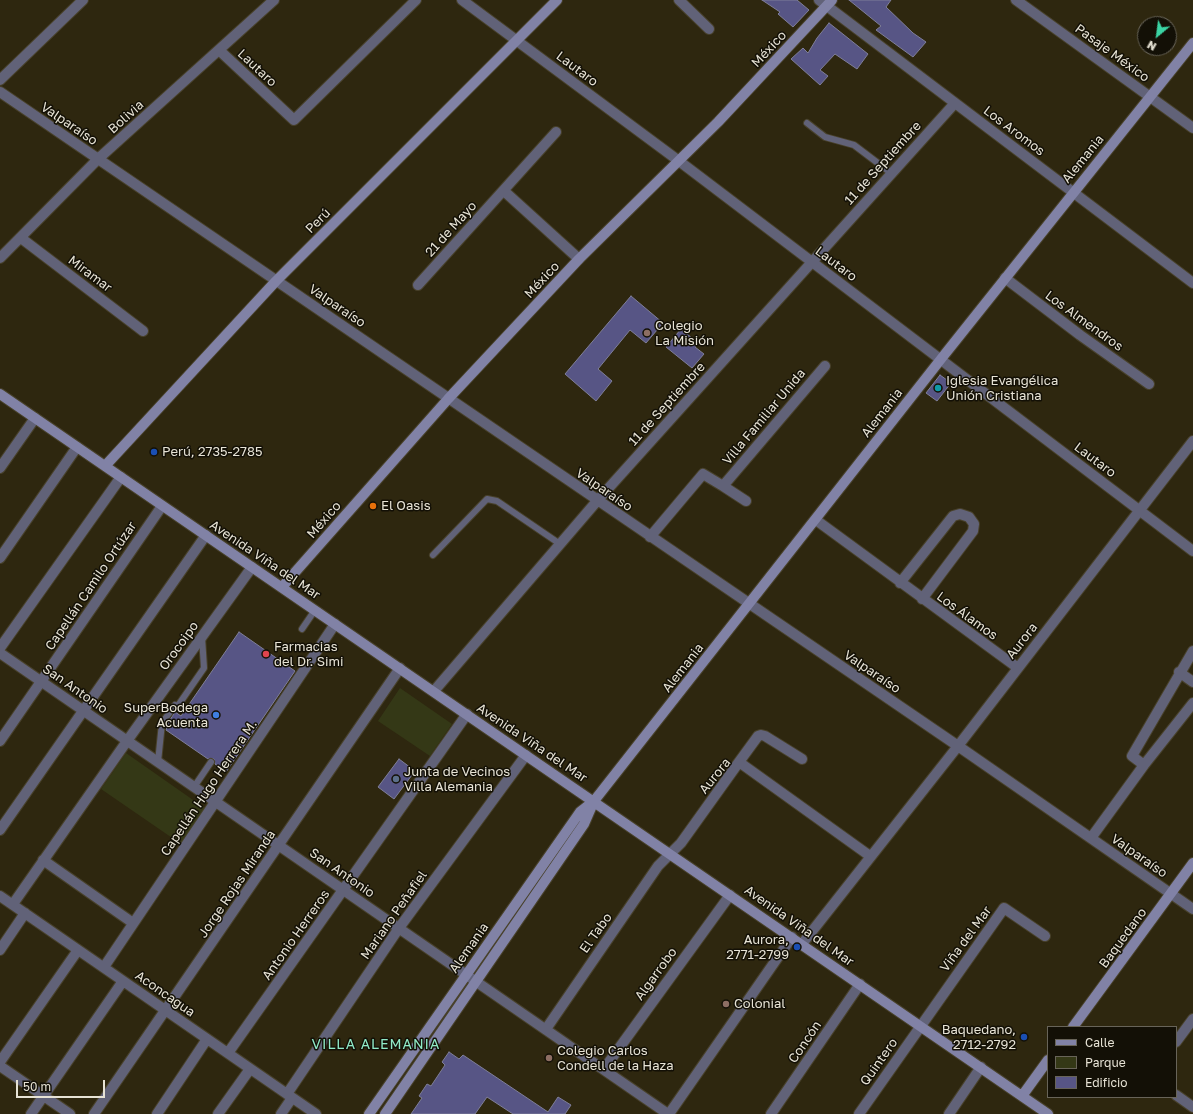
<!DOCTYPE html>
<html>
<head>
<meta charset="utf-8">
<style>
  body { margin:0 }
  #map { position:relative; width:1193px; height:1114px; overflow:hidden; background:#2e270f; font-family:"Golos Text",sans-serif }
  canvas { display:block }
  .legend { position:absolute; left:1047px; top:1026px; width:130px; height:72px; box-sizing:border-box; background:#131006; border:1px solid #686459; margin:0; padding:5px 7px; list-style:none; font-size:12px; color:#e7e3d5 }
  .legend li { display:flex; align-items:center; gap:8px; height:20px }
  .legend b { width:20px; border:1px solid #686459 }
  .north { position:absolute; left:1137px; top:16px; width:40px; height:40px; box-sizing:border-box; background:#131006; border:1px solid #686459; border-radius:50%; rotate:209deg; font-size:11px; font-weight:700; line-height:16px; text-align:center; color:#e7e3d5 }
  .north::after { content:''; display:block; margin:auto; width:14px; height:18px; background:#3bd4a4; clip-path:polygon(50% 0,100% 100%,50% 72%,0 100%) }
  .scale { position:absolute; left:16px; top:1080px; width:89px; height:18px; box-sizing:border-box; border:2px solid #e7e3d5; border-top:0; padding-left:5px; font-size:12px; line-height:14px; white-space:nowrap; color:#e7e3d5; -webkit-text-stroke:3px #131006; paint-order:stroke }
</style>
</head>
<body>
<div id="map">
<canvas width="1193" height="1114"></canvas>
<ul class="legend">
<li><b style="height:5px;background:#8182a6"></b>Calle</li>
<li><b style="height:11px;background:#343816"></b>Parque</li>
<li><b style="height:11px;background:#575585"></b>Edificio</li>
</ul>
<div class="north">N</div>
<div class="scale">50 m</div>
</div>
<script>
const ctx = document.querySelector('canvas').getContext('2d');
ctx.lineJoin = 'round';
function fillPath(path, color) { ctx.fillStyle = color; ctx.fill(path, 'evenodd'); }
const poly = rows => new Path2D(rows.map(r => 'M' + r).join(''));
function trace(path, color, width, dash) { ctx.strokeStyle = color; ctx.lineWidth = width; ctx.lineCap = dash ? 'butt' : 'round'; ctx.setLineDash(dash || []); ctx.stroke(path); }
function drawText(font, color, halo, rows, align = 'center') {
  ctx.font = font + ' "Golos Text",sans-serif'; ctx.lineWidth = 3; ctx.setLineDash([]); ctx.textBaseline = 'middle'; ctx.strokeStyle = halo; ctx.fillStyle = color; for (const [text, x, y, turn = 0] of rows) {
    ctx.save(); ctx.translate(x, y); ctx.rotate((+turn || 0) * Math.PI / 180); ctx.textAlign = isNaN(turn) ? turn : align; if (halo) ctx.strokeText(text, 0, 0); ctx.fillText(text, 0, 0); ctx.restore();
  }
}
const green = poly([
  [400,688,452,724,430,756,378,721],
  [126,753,206,809,181,844,101,789]
]);
const building = poly([
  [762,0,797,0,809,10,793,27,778,14,780,12,762,0],
  [849,0,891,0,886,7,913,33,926,42,913,57,876,30,881,26,849,0],
  [829,23,868,54,857,69,835,54,820,70,828,76,820,85,791,59,803,48,808,53,817,38,829,23],
  [631,296,663,323,646,343,630,330,598,369,612,381,596,401,565,374,631,296],
  [681,329,698,343,695,347,704,354,692,368,666,347,681,329],
  [940,375,951,383,937,401,926,393,940,375],
  [239,632,295,671,226,772,215,764,214,759,208,759,166,730,168,723,175,712,181,716,239,632],
  [399,759,415,771,394,799,378,787,399,759],
  [449,1052,459,1059,463,1055,548,1112,558,1097,571,1105,565,1114,513,1114,487,1097,475,1114,411,1114,422,1098,419,1096,427,1084,431,1086,445,1065,442,1062,449,1052]
]);
const lane = poly([
  [807,123,825,137,854,145,891,173],
  [433,555,487,499,497,501,560,544],
  [302,629,315,610],
  [158,762,162,723,175,705,177,707,204,668,202,637],
  [194,787,211,762]
]);
const street = poly([
  [462,0,679,161,1193,551],
  [679,0,709,29],
  [819,0,1193,283],
  [1016,0,1193,128],
  [219,50,294,120,416,0],
  [0,80,83,0],
  [0,92,958,746,1193,909],
  [504,191,579,259],
  [21,238,143,331],
  [0,258,98,159,274,0],
  [1005,278,1080,335,1149,384],
  [418,285,556,132],
  [0,468,35,418],
  [723,486,746,501],
  [816,520,1018,668],
  [650,537,703,474,723,486,825,366],
  [0,558,77,447],
  [900,583,953,516,960,514,969,517,974,524,973,531,922,599],
  [0,648,121,477],
  [0,653,668,1114],
  [1179,672,1193,682],
  [434,691,597,501,955,103],
  [0,741,162,506],
  [739,762,758,736,761,735,765,736,802,759],
  [1144,765,1132,756,1193,651],
  [0,830,206,535],
  [1091,838,1144,765,1193,703],
  [43,860,133,923],
  [0,896,316,1114],
  [13,904,127,741,252,567],
  [802,944,958,746,1193,441],
  [0,950,25,913],
  [104,967,335,624],
  [546,1029,658,866,681,843,739,762,870,856],
  [1176,1042,1193,1019],
  [228,1053,467,714],
  [0,1062,78,950],
  [0,1066,70,1114],
  [604,1069,730,895],
  [287,1094,399,928,526,755],
  [1176,1095,1193,1107],
  [31,1114,123,981],
  [94,1114,400,668],
  [157,1114,207,1039],
  [218,1114,250,1069],
  [281,1114,292,1098],
  [669,1114,792,937],
  [771,1114,860,984],
  [859,1114,1004,908,1045,936],
  [949,1114,981,1067]
]);
const secondary = poly([
  [0,394,1048,1114],
  [105,466,276,281,557,0],
  [282,587,448,399,579,259,718,122,832,0],
  [1073,1027,1193,863],
  [1022,1096,1048,1060],
  [369,1114,580,812,594,801,941,359,1193,43],
  [385,1114,584,824,594,801]
]);
const markers = [
  [647,333,4,"#8d6e63"],
  [938,388,4,"#0f9aa8"],
  [154,452,4,"#1a4fb4"],
  [373,506,4,"#e8710a"],
  [266,654,4,"#e0444e"],
  [216,715,4,"#3f7fe0"],
  [396,779,4,"#5c6f8a"],
  [797,947,4,"#1a4fb4"],
  [726,1004,4,"#8d6e63"],
  [1024,1037,4,"#1a4fb4"],
  [549,1058,4,"#8d6e63"]
];
const streetNames = [
  ["México",769,49,-47],
  ["Pasaje México",1112,53,36],
  ["Lautaro",257,68,43],
  ["Lautaro",577,69,37],
  ["Bolivia",126,117,-42],
  ["Valparaíso",69,124,34],
  ["Los Aromos",1014,131,37],
  ["Alemania",1083,159,-51],
  ["11 de Septiembre",883,163,-48],
  ["Perú",318,221,-45],
  ["21 de Mayo",451,229,-48],
  ["Lautaro",836,264,37],
  ["Miramar",90,274,37],
  ["México",542,280,-47],
  ["Valparaíso",337,306,34],
  ["Los Almendros",1084,321,36],
  ["11 de Septiembre",667,404,-48],
  ["Alemania",882,413,-52],
  ["Villa Familiar Unida",764,417,-50],
  ["Lautaro",1095,460,37],
  ["Valparaíso",604,490,34],
  ["México",324,520,-49],
  ["Avenida Viña del Mar",265,560,34],
  ["Capellán Camilo Ortúzar",91,586,-56],
  ["Los Álamos",967,616,36],
  ["Aurora",1022,641,-52],
  ["Orocoipo",179,646,-54],
  ["Alemania",683,668,-52],
  ["Valparaíso",872,672,34],
  ["San Antonio",75,689,35],
  ["Avenida Viña del Mar",532,743,34],
  ["Aurora",715,776,-51],
  ["Capellán Hugo Herrera M.",209,788,-56],
  ["Valparaíso",1139,856,35],
  ["San Antonio",342,873,35],
  ["Jorge Rojas Miranda",237,884,-56],
  ["Mariano Peñafiel",394,915,-55],
  ["Avenida Viña del Mar",799,926,35],
  ["El Tabo",596,933,-55],
  ["Antonio Herreros",296,935,-55],
  ["Baquedano",1123,938,-54],
  ["Viña del Mar",966,939,-54],
  ["Alemania",469,948,-55],
  ["Algarrobo",656,974,-54],
  ["Aconcagua",165,994,35],
  ["Concón",805,1042,-56],
  ["Quintero",879,1062,-55]
];
const poiNames = [
  ["Colegio",655,326],
  ["La Misión",655,341],
  ["Iglesia Evangélica",946,381],
  ["Unión Cristiana",946,396],
  ["Perú, 2735-2785",162,452],
  ["El Oasis",381,506],
  ["Farmacias",274,647],
  ["del Dr. Simi",274,662],
  ["SuperBodega",208,708,"right"],
  ["Acuenta",208,723,"right"],
  ["Junta de Vecinos",404,772],
  ["Villa Alemania",404,787],
  ["Aurora,",789,940,"right"],
  ["2771-2799",789,955,"right"],
  ["Colonial",734,1004],
  ["Baquedano,",1016,1030,"right"],
  ["2712-2792",1016,1045,"right"],
  ["Colegio Carlos",557,1051],
  ["Condell de la Haza",557,1066]
];
const neighbourhoodNames = [
  ["VILLA ALEMANIA",376,1045]
];
fillPath(green, '#343816');
fillPath(building, '#575585');
trace(building, '#7f7f99', 1);
trace(lane, '#48412b', 8);
trace(street, '#48412b', 12);
trace(secondary, '#48412b', 12);
trace(lane, '#616278', 6);
trace(street, '#616278', 10);
trace(secondary, '#8182a6', 10);
for (const [x, y, r, color] of markers) { const dot = new Path2D(); dot.arc(x, y, r, 0, 2 * Math.PI); ctx.fillStyle = color; ctx.fill(dot); trace(dot, '#131006', 1.5); }
drawText('13px', '#e7e3d5', '#131006', streetNames);
drawText('13px', '#e7e3d5', '#131006', poiNames, 'left');
ctx.letterSpacing = '1px';
drawText('14px', '#90eac7', '#131006', neighbourhoodNames);
ctx.letterSpacing = '0px';
</script>
</body>
</html>
